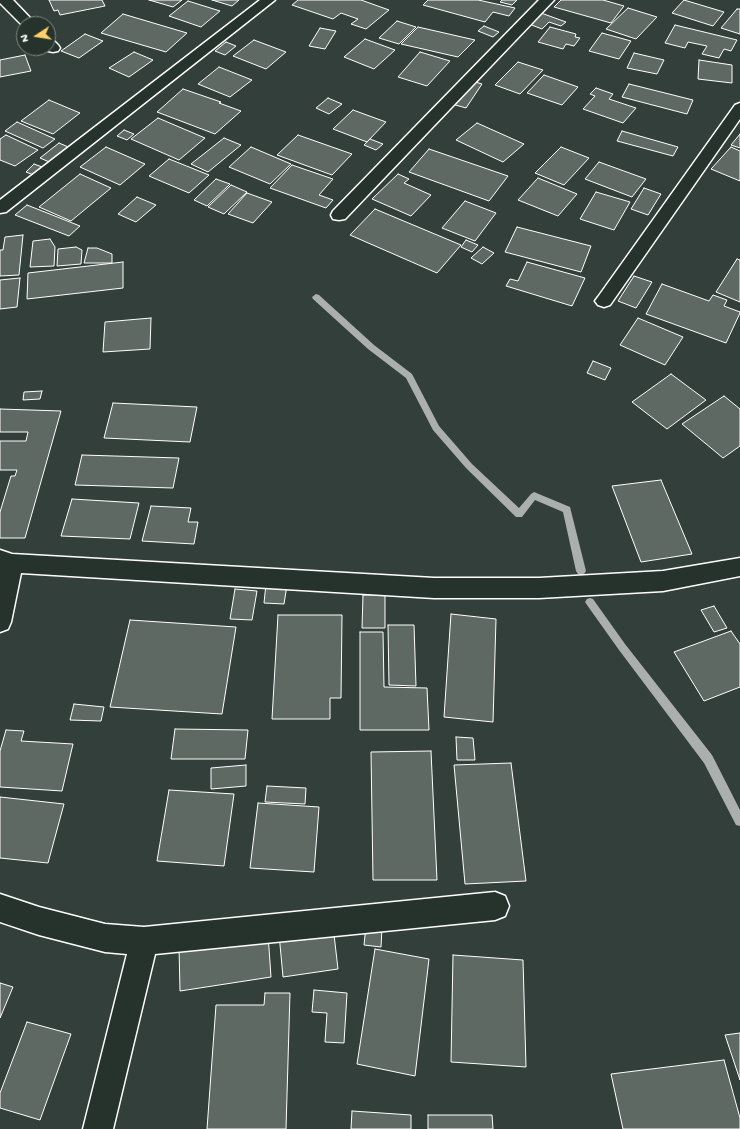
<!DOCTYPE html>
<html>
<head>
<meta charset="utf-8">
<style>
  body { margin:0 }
  #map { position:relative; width:740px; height:1129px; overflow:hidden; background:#333f3a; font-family:"Gochi Hand",sans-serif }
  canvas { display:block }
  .north { position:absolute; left:16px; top:16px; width:40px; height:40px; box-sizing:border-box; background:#26332d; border:1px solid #7d8581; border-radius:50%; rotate:258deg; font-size:11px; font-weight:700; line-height:16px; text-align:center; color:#fff }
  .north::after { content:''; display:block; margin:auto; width:14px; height:18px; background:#ffd166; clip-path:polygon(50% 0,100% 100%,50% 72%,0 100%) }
</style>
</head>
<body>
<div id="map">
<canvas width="740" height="1129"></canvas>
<div class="north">N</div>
</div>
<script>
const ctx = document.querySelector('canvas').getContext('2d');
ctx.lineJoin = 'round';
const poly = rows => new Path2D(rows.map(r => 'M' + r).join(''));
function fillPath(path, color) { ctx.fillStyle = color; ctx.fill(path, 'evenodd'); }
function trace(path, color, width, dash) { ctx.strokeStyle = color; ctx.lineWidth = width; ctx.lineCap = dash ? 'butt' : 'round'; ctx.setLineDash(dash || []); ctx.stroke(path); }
const stream = poly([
  [316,294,319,295,374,345,412,374,439,426,472,464,519,508,531,494,534,492,570,507,586,571,584,574,581,575,578,574,576,571,563,512,535,500,522,517,516,517,466,468,433,430,406,378,368,349,313,299,312,297,316,294],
  [590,598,593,599,625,644,712,755,740,810,740,826,736,825,704,763,619,650,587,605,585,602,587,599,590,598]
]);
const building = poly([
  [49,0,102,0,105,6,60,15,58,10,54,11,49,0],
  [149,0,182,0,173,7,149,0],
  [212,0,239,0,232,6,212,0],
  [298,0,361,0,389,10,366,29,351,24,358,19,341,13,333,19,292,5,298,0],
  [428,0,478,0,515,8,509,16,493,12,485,22,423,5,428,0],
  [502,0,517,0,512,5,500,2,502,0],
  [561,0,603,0,624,6,611,23,554,7,561,0],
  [684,0,724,12,713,26,672,13,684,0],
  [188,1,220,11,201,27,169,16,188,1],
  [628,8,657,17,636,39,606,29,628,8],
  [737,9,740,9,740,34,721,28,737,9],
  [541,13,566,22,561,26,549,22,542,29,529,24,541,13],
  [123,14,187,33,166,52,101,33,123,14],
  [397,21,416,27,399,44,379,38,397,21],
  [675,25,737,40,731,51,724,49,719,58,702,54,707,46,688,42,685,48,665,43,675,25],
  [484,26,499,32,493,37,478,31,484,26],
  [418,27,475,40,458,57,401,44,418,27],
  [550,27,576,34,575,37,580,38,574,46,566,44,563,49,538,42,550,27],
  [320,28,336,31,325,49,309,46,320,28],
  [602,33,631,41,619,59,589,51,602,33],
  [85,34,103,41,79,58,61,51,85,34],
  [365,39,395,50,374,69,344,57,365,39],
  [254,40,286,52,266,69,233,56,254,40],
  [226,42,236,46,225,55,215,51,226,42],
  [134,52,153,60,129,77,109,68,134,52],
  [420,52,450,61,427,86,398,77,420,52],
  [634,53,664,60,657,74,627,68,634,53],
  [25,55,31,71,0,77,0,60,25,55],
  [699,60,732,65,732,83,698,79,699,60],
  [518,62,543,70,520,94,495,85,518,62],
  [219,67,252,80,230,97,198,84,219,67],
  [544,75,578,87,562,105,527,93,544,75],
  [469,80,482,84,466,108,452,104,469,80],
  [629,84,693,100,687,114,622,97,629,84],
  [596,88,613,94,609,99,636,108,623,123,583,109,595,96,590,94,596,88],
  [183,89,221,102,219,103,241,111,215,134,157,112,183,89],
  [328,98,342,104,329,114,316,108,328,98],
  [49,100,80,113,53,134,21,121,49,100],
  [353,110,386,122,367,142,333,129,353,110],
  [158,118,205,138,179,160,131,139,158,118],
  [17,122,55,139,43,148,5,131,17,122],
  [477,123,524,144,503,162,456,140,477,123],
  [124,130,134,134,127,140,117,136,124,130],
  [622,131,678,147,673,156,617,141,622,131],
  [740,134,740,148,731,145,740,134],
  [6,135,38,150,15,166,0,160,0,139,6,135],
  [298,135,352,154,332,175,277,155,298,135],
  [224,138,241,145,208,172,191,164,224,138],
  [370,139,383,144,376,150,364,145,370,139],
  [59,143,73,149,54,164,40,158,59,143],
  [106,147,145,164,120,185,80,167,106,147],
  [251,147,291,164,270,184,229,167,251,147],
  [561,147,589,158,564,185,535,173,561,147],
  [731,147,740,151,740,181,711,169,731,147],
  [429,149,508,176,489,201,409,172,429,149],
  [169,159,209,175,189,193,149,176,169,159],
  [599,162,646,179,632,197,585,179,599,162],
  [34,164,45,168,36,176,26,172,34,164],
  [292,165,333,179,319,195,333,200,326,208,270,188,292,165],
  [80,174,111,188,71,221,39,207,80,174],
  [398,174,409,179,404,183,431,195,411,216,372,199,398,174],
  [538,178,577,194,558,216,518,200,538,178],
  [216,179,230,184,207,206,194,200,216,179],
  [231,185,247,192,224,214,208,207,231,185],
  [644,188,661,194,648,215,631,209,644,188],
  [596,192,630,202,614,230,580,219,596,192],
  [247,193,272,202,253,223,228,214,247,193],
  [137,197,156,205,136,222,118,214,137,197],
  [465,201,496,213,475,241,442,228,465,201],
  [27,205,80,226,69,236,15,215,27,205],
  [375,209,461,245,437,273,350,235,375,209],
  [517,227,591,246,581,272,505,252,517,227],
  [23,235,19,275,0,276,0,250,3,250,5,237,23,235],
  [50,239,55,247,54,266,30,267,33,241,50,239],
  [466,240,478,245,472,252,461,247,466,240],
  [76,247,82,250,81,264,57,266,58,249,76,247],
  [483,247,494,253,482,264,471,258,483,247],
  [88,248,97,248,112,254,112,263,84,263,88,248],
  [737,259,740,260,740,302,716,292,737,259],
  [123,262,123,288,27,299,28,273,123,262],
  [527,262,585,278,572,306,506,286,510,279,518,281,527,262],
  [634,276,652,282,636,308,618,301,634,276],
  [20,278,17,307,0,309,0,280,20,278],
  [662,284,709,301,713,295,727,300,724,306,740,312,740,313,726,343,646,314,662,284],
  [151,318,150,349,103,352,105,322,151,318],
  [638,318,683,337,665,365,620,345,638,318],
  [593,361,611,368,605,380,587,373,593,361],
  [671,374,706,400,667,429,632,402,671,374],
  [42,391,40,399,23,400,24,392,42,391],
  [724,396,740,409,740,446,723,458,682,424,724,396],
  [113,403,197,407,190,442,104,438,113,403],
  [0,409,61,411,25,538,0,538,0,512,11,476,15,476,17,470,0,470,0,441,26,441,28,432,0,432,0,409],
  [82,455,179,458,173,488,75,485,82,455],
  [661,480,692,554,641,562,612,486,661,480],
  [72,499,139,503,130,539,61,536,72,499],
  [151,506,191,508,188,522,198,522,194,544,142,541,151,506],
  [266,584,287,585,284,604,264,603,266,584],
  [235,589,257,591,252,620,230,619,235,589],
  [363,595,385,595,385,628,362,628,363,595],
  [714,606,727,628,714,632,701,610,714,606],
  [451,614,496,619,493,722,444,717,451,614],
  [278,615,342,615,341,698,330,698,330,719,272,719,278,615],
  [130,620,236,627,222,714,110,707,130,620],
  [388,625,414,625,416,686,389,685,388,625],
  [731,631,740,644,740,687,704,701,674,652,731,631],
  [360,632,383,632,384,687,427,688,429,730,360,730,360,632],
  [74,704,104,707,101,721,70,720,74,704],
  [175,729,248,730,245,759,171,759,175,729],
  [6,730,24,731,21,741,73,744,62,791,0,787,0,751,6,730],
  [456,737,473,738,475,760,457,760,456,737],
  [431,751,437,880,373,880,371,752,431,751],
  [511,763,526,881,465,884,454,765,511,763],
  [246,765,246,786,211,789,211,768,246,765],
  [267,786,306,788,305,804,265,802,267,786],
  [169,790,234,794,224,866,157,861,169,790],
  [0,797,64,804,48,863,0,858,0,797],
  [258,803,319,807,314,872,250,868,258,803],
  [333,926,338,969,283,977,279,934,333,926],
  [366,926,382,928,381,947,364,945,366,926],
  [268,934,271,977,180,991,179,947,268,934],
  [375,949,429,959,415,1076,357,1064,375,949],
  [453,955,523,960,526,1067,451,1062,453,955],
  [0,983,13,987,0,1018,0,983],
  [314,990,347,993,344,1043,325,1042,327,1013,312,1012,314,990],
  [265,993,290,993,286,1129,207,1129,216,1005,264,1005,265,993],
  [27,1022,71,1034,40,1120,0,1108,0,1093,27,1022],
  [740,1033,740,1080,725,1035,740,1033],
  [724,1060,740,1118,740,1129,623,1129,611,1074,724,1060],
  [352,1111,411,1115,411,1129,351,1129,352,1111],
  [428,1115,492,1115,493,1129,428,1129,428,1115]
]);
const minor = poly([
  [0,0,13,0,36,24,24,24,24,27,0,3,0,0],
  [260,0,275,0,6,212,0,213,0,200,260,0],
  [539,0,554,0,345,219,339,220,333,219,331,215,333,211,539,0],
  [48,39,53,40,58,45,60,48,58,51,53,52,48,51,45,48,48,48,48,39],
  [740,103,740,119,610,305,604,307,598,305,595,301,598,297,735,105,740,103],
  [0,550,12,554,434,578,539,578,663,571,740,558,740,576,663,591,539,598,434,598,21,573,11,622,8,629,0,632,0,550],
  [495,892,505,896,509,906,505,916,495,920,155,954,113,1129,83,1129,127,954,105,952,39,935,0,922,0,894,39,907,105,924,144,927,495,892]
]);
fillPath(stream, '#abb0ae');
fillPath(building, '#5f6964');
trace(building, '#fff', 1);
trace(minor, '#fff', 3);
fillPath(minor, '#26332d');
</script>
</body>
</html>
